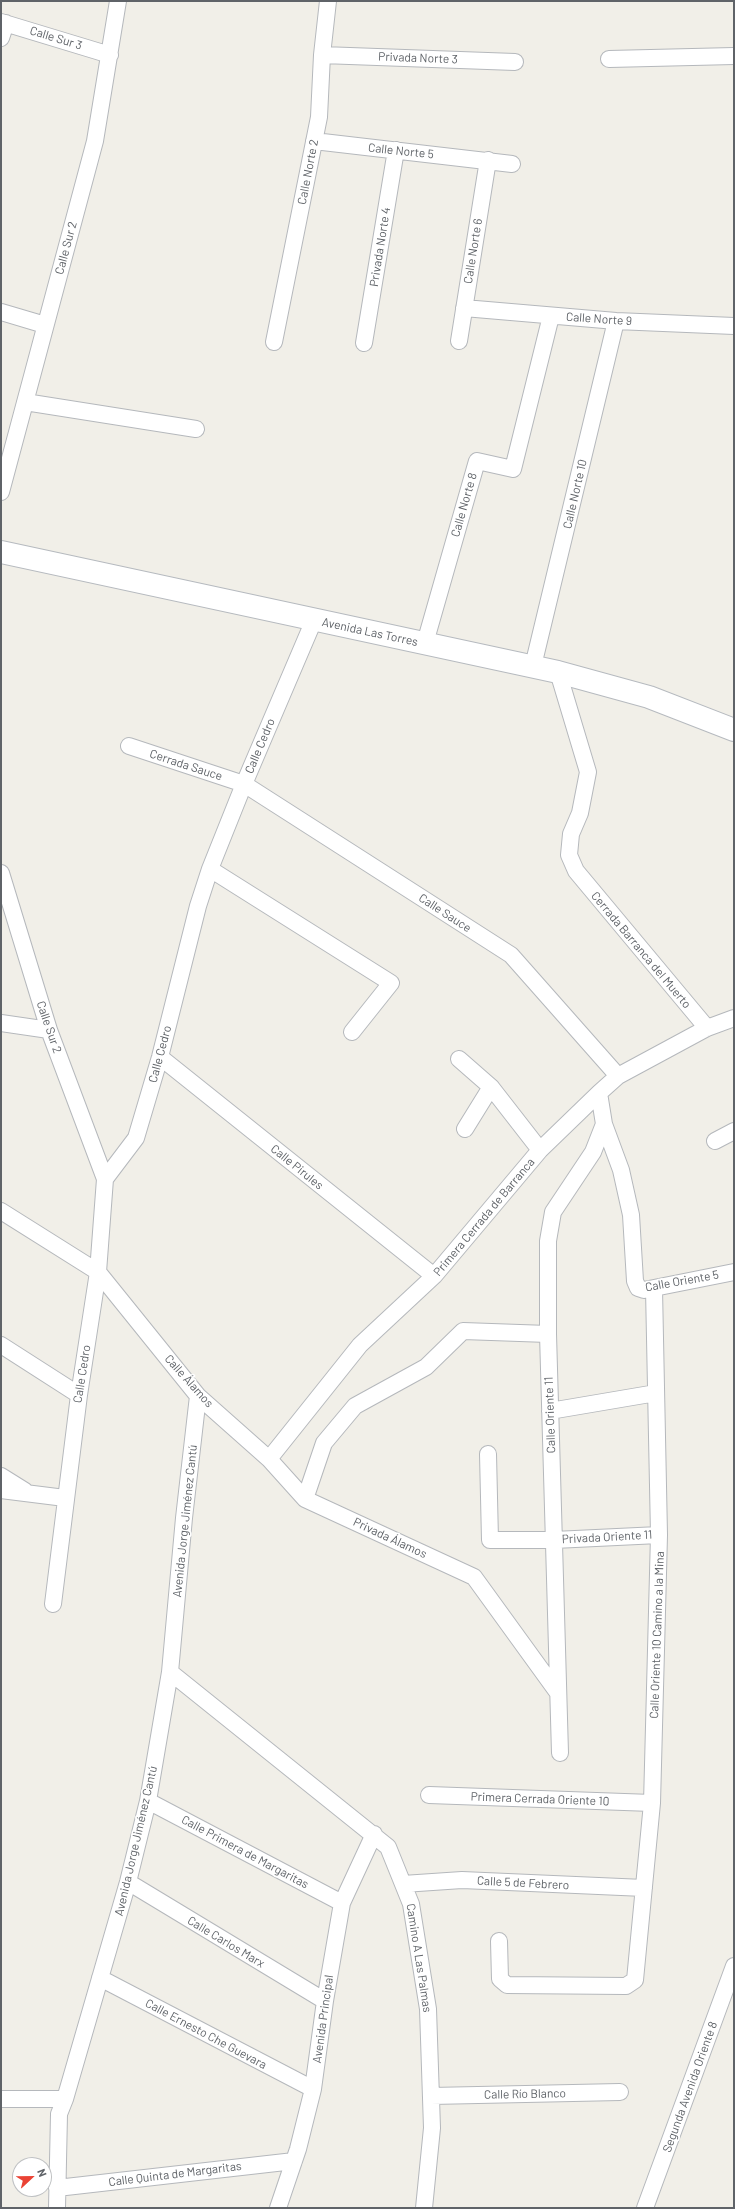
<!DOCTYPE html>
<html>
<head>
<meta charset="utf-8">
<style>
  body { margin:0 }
  #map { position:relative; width:735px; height:2209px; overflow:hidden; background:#f1efe8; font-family:Barlow,sans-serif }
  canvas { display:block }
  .frame { position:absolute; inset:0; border:2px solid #5f6368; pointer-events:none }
  .north { position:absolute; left:12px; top:2157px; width:40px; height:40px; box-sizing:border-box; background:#fff; border:1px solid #bfc1c3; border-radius:50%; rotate:68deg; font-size:11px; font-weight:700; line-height:16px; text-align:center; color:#5f6368 }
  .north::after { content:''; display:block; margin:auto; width:14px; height:18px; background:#ea4335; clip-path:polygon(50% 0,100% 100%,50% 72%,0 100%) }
</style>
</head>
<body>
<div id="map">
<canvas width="735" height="2209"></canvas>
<div class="frame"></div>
<div class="north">N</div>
</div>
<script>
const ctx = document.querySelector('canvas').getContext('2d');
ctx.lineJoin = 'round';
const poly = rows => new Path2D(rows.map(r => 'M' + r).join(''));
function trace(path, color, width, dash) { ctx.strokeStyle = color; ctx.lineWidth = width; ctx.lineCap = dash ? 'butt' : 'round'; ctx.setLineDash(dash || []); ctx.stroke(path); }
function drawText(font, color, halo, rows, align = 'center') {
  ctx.font = font + ' Barlow,sans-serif'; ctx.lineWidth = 3.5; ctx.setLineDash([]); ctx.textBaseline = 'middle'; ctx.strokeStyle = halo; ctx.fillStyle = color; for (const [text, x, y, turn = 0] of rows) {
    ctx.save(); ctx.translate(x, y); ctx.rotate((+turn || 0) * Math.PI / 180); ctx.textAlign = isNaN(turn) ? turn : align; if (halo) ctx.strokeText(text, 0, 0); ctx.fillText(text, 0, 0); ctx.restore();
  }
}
const street = poly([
  [1,22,110,55],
  [1,38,6,23],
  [322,55,515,62],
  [609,59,734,56],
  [314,141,512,164],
  [464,308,616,321,734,326],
  [1,312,45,325],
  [459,341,488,160],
  [274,342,319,117,322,55,328,1],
  [364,343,396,150],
  [25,402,196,429],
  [1,492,95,141,118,1],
  [425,643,477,461,513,469,551,316],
  [533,666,616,321],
  [558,672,588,772,580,813,571,834,569,855,576,871,707,1028],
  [129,746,244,784,511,955,618,1076],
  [210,869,391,983,352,1032],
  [1,873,49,1030,105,1179],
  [1,1023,49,1030],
  [160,1057,434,1276],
  [459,1059,491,1087,540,1150],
  [604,1124,621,1170,631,1215,635,1281,638,1288,644,1290,734,1272],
  [465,1129,491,1087],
  [715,1141,734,1131],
  [1,1211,98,1272,198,1396,269,1459,305,1499,474,1577,558,1693],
  [1,1345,79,1395],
  [550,1411,656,1393],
  [488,1454,490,1540,554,1540,659,1535],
  [269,1459,360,1345,434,1276,540,1150,599,1093,618,1076,707,1028,734,1018],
  [1,1476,25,1491],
  [1,1490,65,1498],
  [305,1499,324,1443,355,1406,426,1367,463,1331,548,1334],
  [53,1604,79,1395,98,1272,105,1179,136,1138,160,1057,198,906,210,869,244,784,314,620],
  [170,1672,388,1847,411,1904,428,2009,432,2128,424,2208],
  [560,1753,548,1334,548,1241,553,1212,593,1152,604,1124,599,1093],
  [429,1795,652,1803],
  [148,1801,342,1903],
  [128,1882,325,2001],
  [403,1884,462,1880,644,1888],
  [499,1941,500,1979,507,1985,626,1986,635,1980,652,1803,659,1535,654,1289],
  [100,1978,313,2089],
  [431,2096,620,2092],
  [1,2099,65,2099],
  [57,2188,294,2161],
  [57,2208,59,2114,65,2099,128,1882,148,1801,170,1672,184,1518,198,1396],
  [278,2208,298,2149,313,2089,325,2001,342,1903,374,1834],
  [645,2208,734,1966]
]);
const secondary = poly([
  [1,552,558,672,649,697,734,730]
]);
const streetNames = [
  ["Calle Sur 3",56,38,17],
  ["Privada Norte 3",418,58,2],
  ["Calle Norte 5",401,151,6],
  ["Calle Norte 2",308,172,-79],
  ["Privada Norte 4",380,247,-81],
  ["Calle Sur 2",66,248,-75],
  ["Calle Norte 6",473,251,-81],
  ["Calle Norte 9",599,319,4],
  ["Calle Norte 10",575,494,-77],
  ["Calle Norte 8",464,505,-74],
  ["Avenida Las Torres",370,632,12],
  ["Calle Cedro",260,746,-67],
  ["Cerrada Sauce",186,765,18],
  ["Calle Sauce",445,913,33],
  ["Cerrada Barranca del Muerto",641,950,50],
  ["Calle Sur 2",49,1027,71],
  ["Calle Cedro",160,1054,-75],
  ["Calle Pirules",297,1167,39],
  ["Primera Cerrada de Barranca",484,1217,-50],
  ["Calle Oriente 5",682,1281,-10],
  ["Calle Cedro",82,1374,-81],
  ["Calle Álamos",189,1381,48],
  ["Calle Oriente 11",550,1415,-92],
  ["Avenida Jorge Jiménez Cantú",185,1521,-84],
  ["Privada Oriente 11",607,1537,-3],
  ["Privada Álamos",390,1538,25],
  ["Calle Oriente 10 Camino a la Mina",657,1635,-88],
  ["Primera Cerrada Oriente 10",540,1799,2],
  ["Avenida Jorge Jiménez Cantú",136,1841,-77],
  ["Calle Primera de Margaritas",245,1852,28],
  ["Calle 5 de Febrero",523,1883,3],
  ["Calle Carlos Marx",226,1942,31],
  ["Camino A Las Palmas",419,1958,81],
  ["Avenida Principal",323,2019,-82],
  ["Calle Ernesto Che Guevara",206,2034,28],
  ["Segunda Avenida Oriente 8",690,2087,-70],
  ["Calle Río Blanco",525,2094,-1],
  ["Calle Quinta de Margaritas",175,2174,-7]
];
trace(street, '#b5b8bc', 18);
trace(secondary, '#b6babf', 24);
trace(street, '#fff', 16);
trace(secondary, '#fff', 22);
drawText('12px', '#5f6368', '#fff', streetNames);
</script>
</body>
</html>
